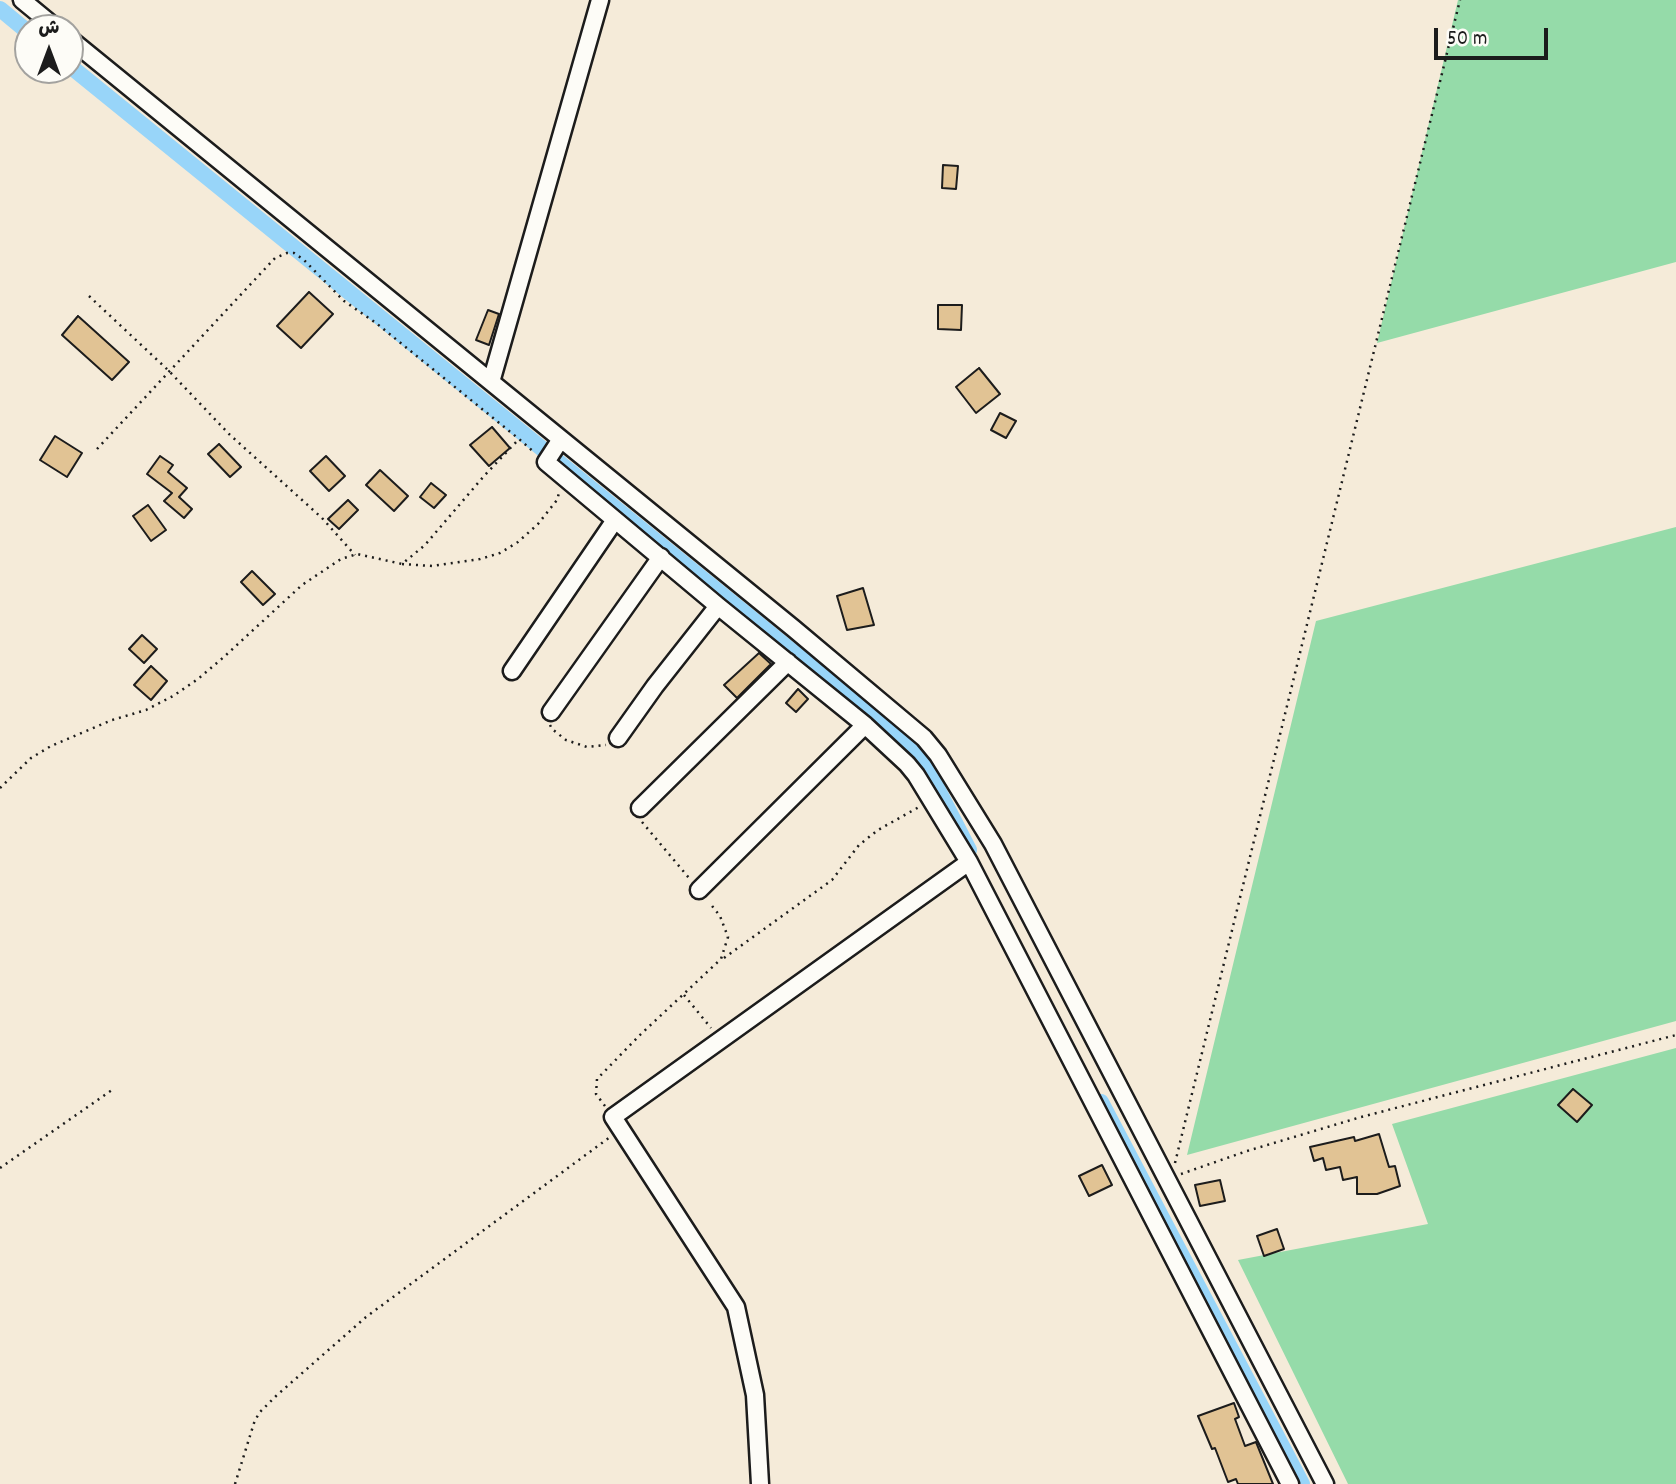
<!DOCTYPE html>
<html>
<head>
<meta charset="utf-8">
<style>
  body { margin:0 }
  #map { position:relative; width:1676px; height:1484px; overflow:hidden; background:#f5ebd9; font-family:Dekko,"Playpen Sans Arabic",sans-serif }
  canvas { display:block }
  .north { position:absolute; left:14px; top:14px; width:70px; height:70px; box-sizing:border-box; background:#fdfcf7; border:2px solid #a3a29f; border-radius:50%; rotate:0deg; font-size:19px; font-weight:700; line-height:28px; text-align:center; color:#1c1c1c }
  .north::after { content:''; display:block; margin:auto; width:24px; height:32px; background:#1c1c1c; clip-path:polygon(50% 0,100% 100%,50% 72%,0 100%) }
  .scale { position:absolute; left:1434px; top:28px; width:114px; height:32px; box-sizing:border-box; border:4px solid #1c1c1c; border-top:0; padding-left:9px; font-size:21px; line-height:24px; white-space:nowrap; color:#1c1c1c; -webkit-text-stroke:5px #fdfcf7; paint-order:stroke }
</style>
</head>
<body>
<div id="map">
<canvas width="1676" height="1484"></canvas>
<div class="north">ش</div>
<div class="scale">50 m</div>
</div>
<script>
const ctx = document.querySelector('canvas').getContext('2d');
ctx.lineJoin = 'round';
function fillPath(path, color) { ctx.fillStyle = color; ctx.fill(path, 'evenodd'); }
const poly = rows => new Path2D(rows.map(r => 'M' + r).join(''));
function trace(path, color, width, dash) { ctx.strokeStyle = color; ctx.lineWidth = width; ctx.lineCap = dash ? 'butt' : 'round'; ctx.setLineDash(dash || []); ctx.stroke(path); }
const green = poly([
  [1458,0,1676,0,1676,262,1377,343],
  [1676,527,1676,1021,1187,1155,1316,621],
  [1676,1048,1676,1484,1348,1484,1238,1260,1428,1224,1392,1124]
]);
const canal = poly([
  [0,9,28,32],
  [70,66,920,755,969,850],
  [1101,1102,1302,1484]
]);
const building = poly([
  [943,165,958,166,956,189,942,188,943,165],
  [309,292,333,314,301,348,277,326,309,292],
  [938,305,962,305,961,330,938,329,938,305],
  [488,310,499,314,489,345,476,340,488,310],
  [78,316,129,362,112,380,62,335,78,316],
  [979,368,1000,394,976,413,956,387,979,368],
  [1000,413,1016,421,1006,438,991,430,1000,413],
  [492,427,510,448,489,466,470,445,492,427],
  [55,436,82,453,67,477,40,460,55,436],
  [219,444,241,467,230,477,208,454,219,444],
  [160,456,173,465,168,472,187,488,179,497,192,509,184,518,164,501,172,493,147,474,160,456],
  [326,456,345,476,329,491,310,471,326,456],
  [380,470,408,496,394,511,366,485,380,470],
  [431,483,446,495,434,508,420,497,431,483],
  [348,500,358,510,339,529,328,519,348,500],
  [148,505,166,530,151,541,133,516,148,505],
  [252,571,275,594,263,605,241,582,252,571],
  [863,588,874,625,847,630,837,596,863,588],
  [142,635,157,649,144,663,129,649,142,635],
  [759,653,771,664,737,698,724,685,759,653],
  [151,666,167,681,151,700,134,685,151,666],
  [798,689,808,699,796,712,786,703,798,689],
  [1573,1089,1592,1105,1577,1122,1558,1105,1573,1089],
  [1379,1134,1389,1167,1395,1166,1400,1186,1377,1194,1357,1194,1357,1177,1343,1180,1340,1167,1326,1170,1323,1158,1314,1161,1310,1147,1354,1137,1355,1141,1379,1134],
  [1102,1165,1112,1185,1089,1196,1079,1176,1102,1165],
  [1220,1180,1225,1201,1200,1206,1195,1185,1220,1180],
  [1277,1229,1284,1249,1264,1256,1257,1236,1277,1229],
  [1234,1403,1239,1417,1235,1419,1245,1446,1256,1442,1273,1484,1238,1484,1236,1479,1228,1482,1215,1448,1212,1449,1198,1416,1234,1403]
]);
const path = poly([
  [89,296,169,371,229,434,322,518,355,555],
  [97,449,275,258,287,253,294,253,304,260,344,301,376,323,519,439],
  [402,564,432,566,480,559,500,553,518,542,538,524,557,500,559,493],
  [550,725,552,729,566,740,587,747,606,745],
  [0,788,31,758,51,746,112,720,146,710,173,696,198,679,225,656,302,585,341,559,357,554,402,564,425,545,484,476,519,439,535,453],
  [642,822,689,878],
  [724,958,832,880,859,845,878,830,919,807],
  [684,995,711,1028],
  [605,1106,596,1094,597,1079,641,1034,721,959,728,937,720,916,709,902],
  [1175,1163,1460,0],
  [0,1168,112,1090],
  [1181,1174,1247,1151,1361,1117,1676,1035],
  [235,1484,254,1423,259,1413,276,1396,366,1317,610,1137]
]);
const street = poly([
  [22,0,56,28],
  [70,39,793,628,924,738,938,755,993,844,1325,1484],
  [491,382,600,0],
  [561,439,546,462,718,606,865,725,907,764,916,775,969,862,1290,1484],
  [512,671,615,520],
  [551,712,661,557],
  [618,738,655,686,718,606],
  [640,808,788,662],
  [699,890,865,725],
  [760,1484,755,1395,736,1307,613,1117,969,862]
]);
fillPath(green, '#95dba9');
trace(canal, '#98d5f9', 16);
fillPath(building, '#e1c394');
trace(building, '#1c1c1c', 2);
trace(street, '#1c1c1c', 21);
trace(path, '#1c1c1c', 2.5, [2, 5]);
trace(street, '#fdfcf7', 16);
</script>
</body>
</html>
